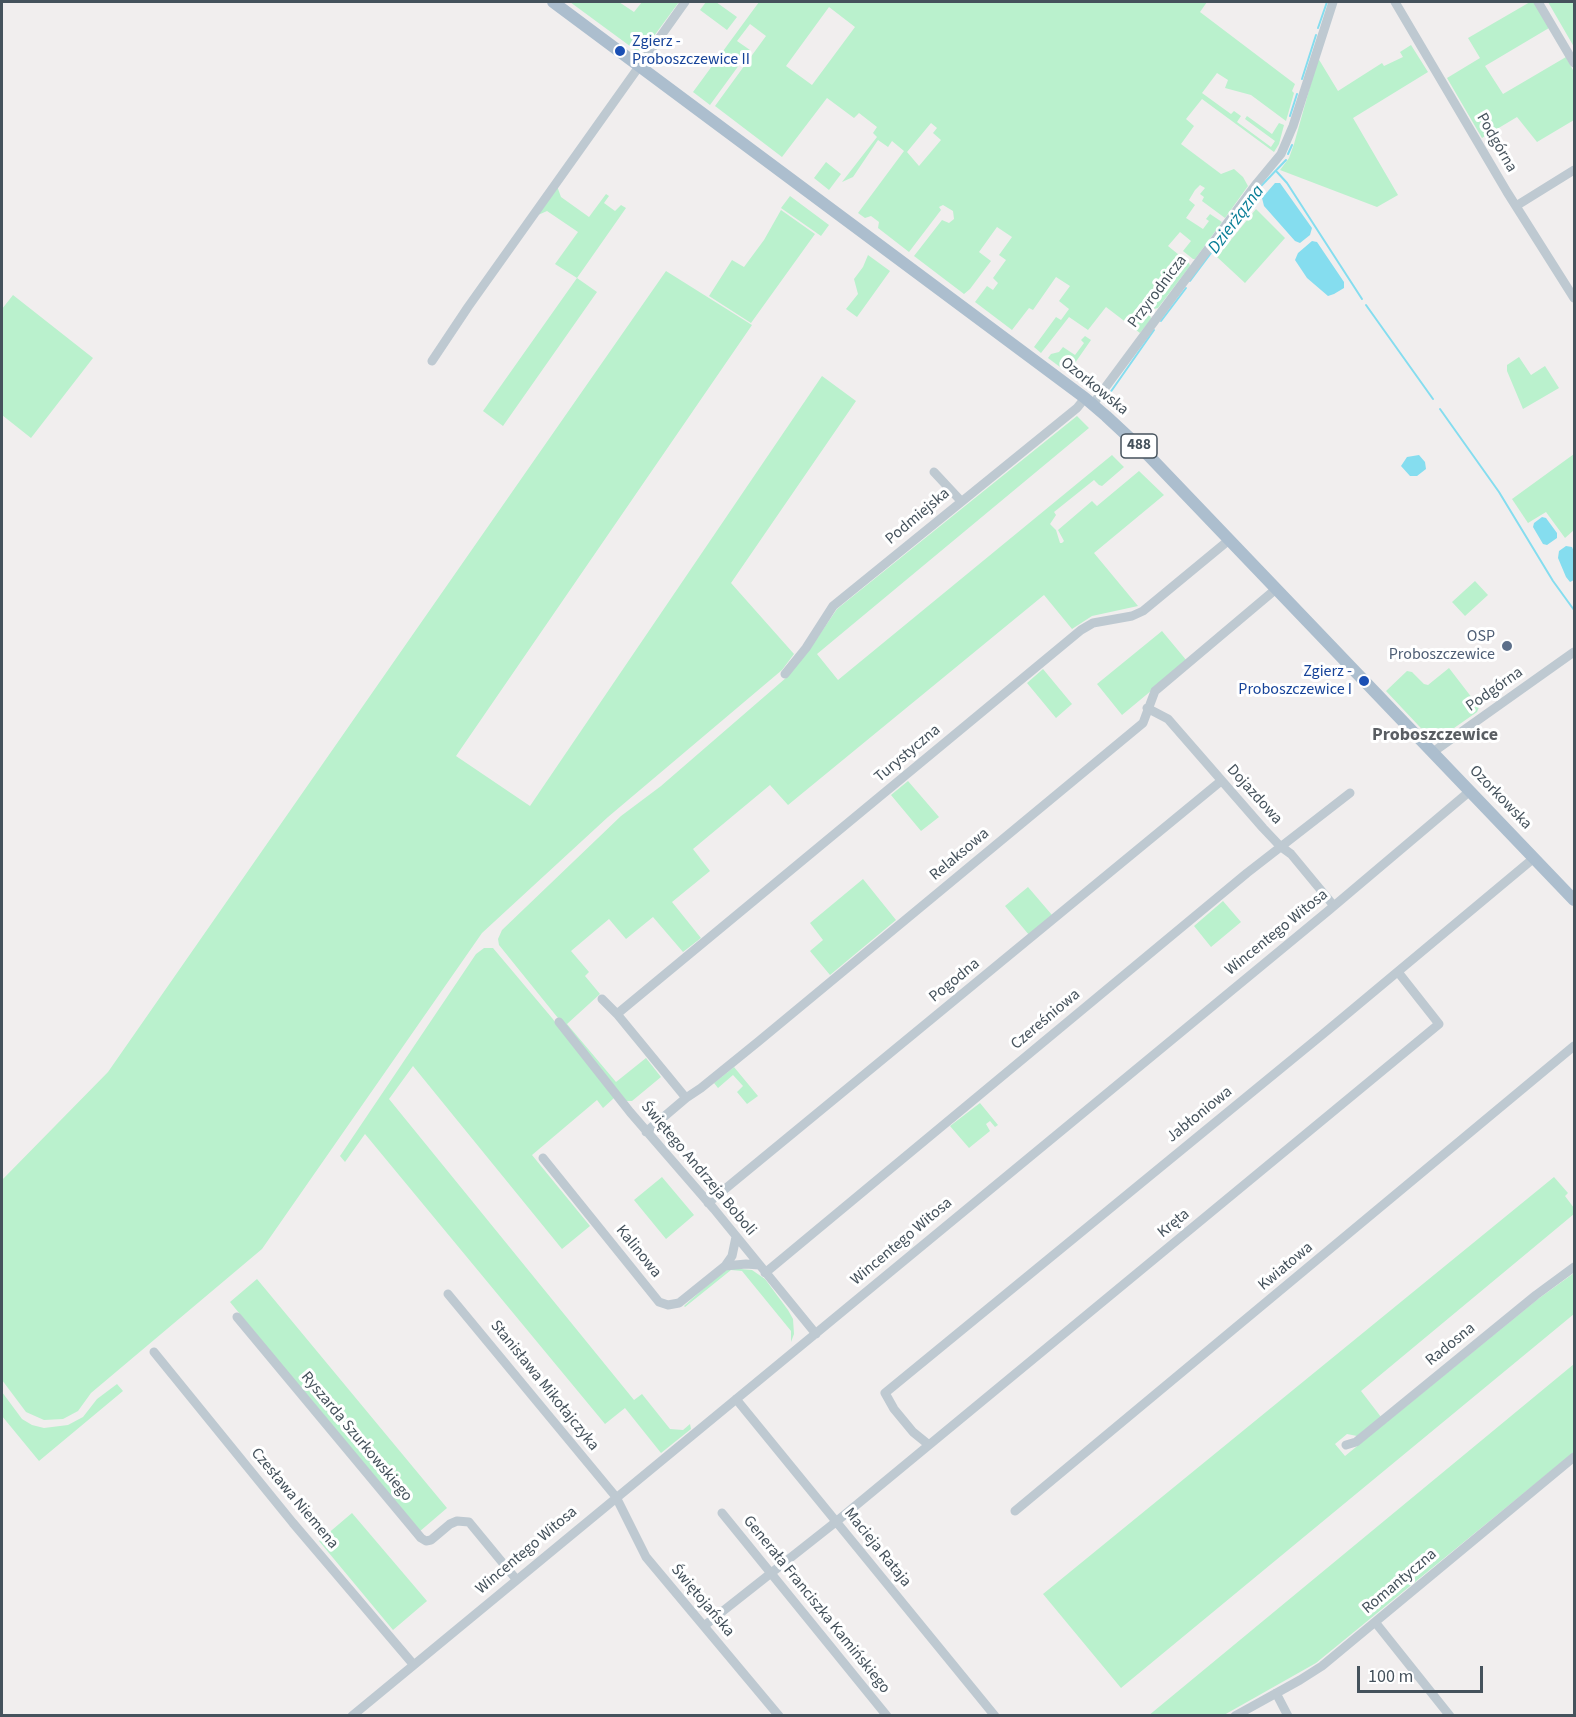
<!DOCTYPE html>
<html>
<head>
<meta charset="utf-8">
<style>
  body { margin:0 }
  #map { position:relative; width:1576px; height:1717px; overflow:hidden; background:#f1eeee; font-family:"Source Sans 3",sans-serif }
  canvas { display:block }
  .frame { position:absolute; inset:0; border:3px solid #45525c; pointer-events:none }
  .scale { position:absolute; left:1357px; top:1666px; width:126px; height:27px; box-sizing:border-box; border:3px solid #45525c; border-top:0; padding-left:8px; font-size:18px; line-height:21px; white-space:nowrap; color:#45525c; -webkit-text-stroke:4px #fff; paint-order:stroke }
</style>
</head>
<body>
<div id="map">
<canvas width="1576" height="1717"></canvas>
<div class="frame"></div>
<div class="scale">100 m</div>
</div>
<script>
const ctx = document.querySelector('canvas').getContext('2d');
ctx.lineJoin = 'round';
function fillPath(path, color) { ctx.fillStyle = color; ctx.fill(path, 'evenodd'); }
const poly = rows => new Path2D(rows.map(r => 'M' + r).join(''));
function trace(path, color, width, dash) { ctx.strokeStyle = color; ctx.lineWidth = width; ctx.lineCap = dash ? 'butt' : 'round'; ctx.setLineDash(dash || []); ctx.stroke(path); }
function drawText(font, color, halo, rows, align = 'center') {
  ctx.font = font + ' "Source Sans 3",sans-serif'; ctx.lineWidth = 6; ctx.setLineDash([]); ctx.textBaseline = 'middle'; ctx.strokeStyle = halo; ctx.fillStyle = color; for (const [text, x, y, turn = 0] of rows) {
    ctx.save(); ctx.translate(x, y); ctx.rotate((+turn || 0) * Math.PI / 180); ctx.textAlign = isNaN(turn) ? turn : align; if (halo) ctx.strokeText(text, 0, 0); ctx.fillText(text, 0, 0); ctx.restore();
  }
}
const green = poly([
  [570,2,619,2,634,12,642,2,679,2,643,51,638,52],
  [706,2,716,2,737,17,727,30,700,10],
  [759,2,1207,2,1200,12,1295,84,1292,91,1294,93,1286,121,1251,95,1225,88,1228,80,1217,73,1202,93,1231,114,1234,111,1241,116,1237,122,1271,147,1275,141,1245,119,1247,116,1272,134,1279,123,1284,125,1279,144,1274,152,1202,99,1186,119,1194,126,1181,144,1221,174,1234,169,1243,177,1248,186,1225,218,1202,201,1204,197,1200,194,1205,188,1200,185,1195,190,1189,200,1195,205,1186,218,1203,229,1209,221,1206,219,1210,214,1222,222,1195,259,1193,259,1183,251,1191,241,1180,232,1168,246,1189,263,1190,266,1158,308,1154,309,1150,314,1151,319,1140,333,1106,307,1088,330,1069,317,1041,353,1034,347,1056,317,1061,320,1069,309,1059,301,1070,286,1056,277,1033,310,1029,308,1012,330,975,302,987,286,993,290,998,283,993,278,1006,260,999,255,1012,237,997,227,979,252,991,261,970,289,964,294,914,256,942,220,949,223,954,219,953,211,943,205,939,207,941,210,909,252,878,228,879,222,871,216,865,218,858,213,904,151,892,141,888,147,878,140,853,177,842,182,877,137,873,133,877,127,859,113,854,118,827,98,782,157,715,106,766,36,750,24,737,41,750,50,710,105,693,92],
  [829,7,855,27,812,85,786,66],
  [931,123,937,128,933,133,941,140,919,166,907,152],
  [1530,2,1534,2,1549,28,1485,66,1503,94,1566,57,1574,72,1574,120,1537,142,1517,117,1482,138,1447,78,1480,58,1468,38],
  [1548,2,1574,2,1574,47,1570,40],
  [1411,45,1428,72,1353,118,1398,195,1377,207,1280,170,1289,158,1294,144,1318,58,1338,91,1382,63,1384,66,1403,57,1400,52],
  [826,162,841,174,829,190,814,178],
  [557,186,561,197,589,217,606,194,609,196,604,203,615,211,621,205,626,208,577,278,597,292,503,426,483,411,577,278,555,264,578,232,547,211,538,215],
  [790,196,829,225,821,236,781,208],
  [1256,209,1285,238,1245,283,1217,257],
  [781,210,815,234,751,323,709,296,732,260,744,267,764,240],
  [868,255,890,271,857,317,846,309,858,294,854,279,863,267],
  [666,271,752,325,456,756,530,806,822,376,856,401,731,583,794,654,782,670,608,817,482,933,262,1249,91,1393,78,1411,63,1419,44,1420,26,1412,2,1380,2,1180,108,1072],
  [13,295,93,358,31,438,2,415,2,309],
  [1085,336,1091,340,1068,373,1048,358,1051,354,1059,352,1063,347,1075,355,1084,343,1081,340],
  [1519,357,1531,375,1545,366,1559,388,1523,409,1507,371,1507,365],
  [1077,416,1089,428,817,654,838,680,1112,455,1124,467,1102,486,1099,485,1094,480,1054,512,1056,515,1050,524,1056,530,1060,543,1062,543,1064,541,1058,530,1092,501,1097,506,1139,471,1164,495,1094,553,1138,606,1092,616,1072,629,1044,595,788,805,770,785,693,849,710,871,672,902,701,938,683,952,653,917,626,939,609,919,571,951,589,972,585,976,600,994,567,1024,616,1082,646,1058,661,1077,632,1101,625,1101,499,945,498,939,502,930,621,816,661,786,787,677,809,650,837,609],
  [1574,454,1574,530,1565,538,1546,512,1528,523,1512,499],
  [1475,581,1488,595,1465,616,1452,602],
  [1162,631,1187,661,1122,715,1097,684],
  [1449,668,1479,707,1477,712,1434,742,1386,691,1407,671,1412,672,1424,684,1428,685],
  [1043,669,1072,704,1056,718,1027,683],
  [908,781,939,817,921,831,891,795],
  [863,879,896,920,830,975,810,951,823,940,810,923],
  [1028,887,1052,915,1029,935,1005,906],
  [1223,901,1241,922,1211,947,1194,926],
  [484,948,493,948,552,1018,614,1098,603,1108,597,1100,532,1155,590,1226,562,1249,413,1066,389,1099,634,1400,642,1394,670,1429,683,1430,690,1424,691,1429,661,1453,625,1408,605,1424,365,1134,345,1162,340,1156,476,954],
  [734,1067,758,1096,747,1104,737,1092,743,1086,733,1075,718,1088,714,1083],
  [980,1103,998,1125,995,1127,990,1121,986,1124,990,1131,969,1148,950,1126],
  [662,1177,694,1215,666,1239,634,1200],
  [1554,1177,1568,1193,1565,1196,1574,1208,1574,1214,1361,1391,1381,1417,1357,1436,1347,1434,1335,1444,1345,1456,1538,1299,1574,1273,1574,1314,1121,1688,1043,1594],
  [730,1268,752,1270,765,1279,788,1310,793,1319,794,1334,791,1342,791,1331,742,1271,731,1270,685,1307,684,1306,722,1272],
  [257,1279,447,1508,419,1532,230,1302],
  [1574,1364,1574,1452,1316,1663,1224,1715,1148,1716],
  [117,1384,123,1391,39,1461,2,1416,2,1392,22,1419,32,1425,44,1428,68,1425,83,1417,97,1399],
  [352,1513,427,1601,393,1630,319,1541]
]);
const water = poly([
  [1275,183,1280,183,1312,228,1310,235,1300,243,1295,241,1264,206,1262,198],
  [1312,241,1317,242,1344,282,1344,288,1334,294,1328,296,1307,278,1295,260,1298,253],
  [1419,455,1425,462,1426,469,1417,476,1410,476,1401,466,1407,457],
  [1542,517,1546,518,1557,533,1557,538,1547,545,1543,544,1533,527,1534,523],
  [1566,546,1572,547,1574,552,1573,560,1574,580,1570,582,1566,577,1558,558,1559,551]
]);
const stream = poly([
  [1318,28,1327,2],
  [1302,79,1316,35],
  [1290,116,1297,94],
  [1288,154,1292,145],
  [1277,172,1287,183,1362,299],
  [1190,281,1262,185,1286,160],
  [1366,305,1433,399],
  [1161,321,1186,288],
  [1105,400,1154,330],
  [1440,409,1499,492,1553,581,1574,610]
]);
const minor = poly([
  [1395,2,1507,192,1574,298],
  [1538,2,1574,63],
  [1516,206,1574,170],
  [432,361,468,307,685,2],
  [1093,404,1257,183,1281,154,1293,126,1333,2],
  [934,472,961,501],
  [785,674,806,648,833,606,1077,408,1085,398],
  [1147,708,1168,719,1263,828,1280,846,1291,854,1334,906],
  [1433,752,1574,652],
  [1398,972,1439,1024,929,1445,913,1432,894,1409,885,1393,1323,1034,1534,858],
  [602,999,617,1014,686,1098],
  [617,1014,1081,630,1093,623,1132,616,1143,611,1229,540],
  [559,1022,630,1112,714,1209,816,1334],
  [646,1132,686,1098,701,1088,759,1041,1143,723,1155,691,1276,589],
  [543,1158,659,1302,668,1305,679,1303,725,1266,746,1264,759,1265],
  [708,1203,1221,781],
  [725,1266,732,1256,736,1237],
  [765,1273,1247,873,1350,793],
  [448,1294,616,1497,646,1557,779,1716],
  [237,1317,421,1538,426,1541,431,1540,450,1524,457,1521,469,1522,516,1579],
  [154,1352,293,1523,413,1664],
  [736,1399,995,1716],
  [1346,1445,1356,1442,1536,1295,1574,1267],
  [1015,1511,1574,1046],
  [722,1513,887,1716],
  [1375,1622,1450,1716],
  [704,1626,837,1521,929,1445],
  [1276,1693,1288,1716],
  [352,1716,1328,911,1470,791],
  [1235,1716,1300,1680,1322,1666,1574,1457]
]);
const major = poly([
  [553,2,1085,398,1106,416,1149,456,1574,900]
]);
const markers = [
  [620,51,6,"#1a4fb4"],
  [1507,646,6,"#5c6f8a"],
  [1364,681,6,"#1a4fb4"]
];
const shields = [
  [1139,446,36]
];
const shieldNames = [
  ["488",1139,446]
];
const transitNames = [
  ["Zgierz -",632,42],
  ["Proboszczewice II",632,60],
  ["Zgierz -",1352,672,"right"],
  ["Proboszczewice I",1352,690,"right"]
];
const streetNames = [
  ["Podgórna",1496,143,60],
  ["Przyrodnicza",1158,292,-53],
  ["Ozorkowska",1094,387,39],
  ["Podmiejska",918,517,-40],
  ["Podgórna",1495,690,-35],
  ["Turystyczna",908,754,-40],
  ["Dojazdowa",1254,795,48],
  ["Ozorkowska",1500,798,46],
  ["Relaksowa",960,855,-40],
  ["Wincentego Witosa",1277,933,-39],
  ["Pogodna",955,981,-39],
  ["Czereśniowa",1046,1020,-40],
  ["Jabłoniowa",1200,1115,-39],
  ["Świętego Andrzeja Boboli",698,1169,50],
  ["Kręta",1174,1224,-39],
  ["Wincentego Witosa",902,1242,-40],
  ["Kalinowa",638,1252,51],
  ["Kwiatowa",1286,1267,-40],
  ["Radosna",1451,1345,-39],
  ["Stanisława Mikołajczyka",544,1386,51],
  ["Ryszarda Szurkowskiego",356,1437,50],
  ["Czesława Niemena",294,1499,50],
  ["Macieja Rataja",877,1548,51],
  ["Wincentego Witosa",527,1551,-40],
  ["Romantyczna",1400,1582,-40],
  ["Świętojańska",702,1601,50],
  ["Generała Franciszka Kamińskiego",816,1605,51]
];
const serviceNames = [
  ["OSP",1495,637],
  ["Proboszczewice",1495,655]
];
const waterNames = [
  ["Dzierżązna",1237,220,-53]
];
const neighbourhoodNames = [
  ["Proboszczewice",1435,736]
];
fillPath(green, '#baf1cd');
fillPath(water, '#85ddef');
trace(stream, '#85ddef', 2);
trace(minor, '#bec9d1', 9);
trace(major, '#acbece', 12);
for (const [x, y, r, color] of markers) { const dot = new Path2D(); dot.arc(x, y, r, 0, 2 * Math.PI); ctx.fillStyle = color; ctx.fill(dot); trace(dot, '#fff', 2); }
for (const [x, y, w] of shields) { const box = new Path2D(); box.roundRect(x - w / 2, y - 12, w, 24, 4.5); ctx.fillStyle = '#fff'; ctx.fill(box); trace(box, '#45525c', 1.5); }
drawText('bold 15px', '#45525c', null, shieldNames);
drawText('16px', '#164399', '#fff', transitNames, 'left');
drawText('16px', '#45525c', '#fff', streetNames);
drawText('16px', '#4e5e75', '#fff', serviceNames, 'right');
drawText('italic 18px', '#087d96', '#fff', waterNames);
drawText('bold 18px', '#5a5e63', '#fff', neighbourhoodNames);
</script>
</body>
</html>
